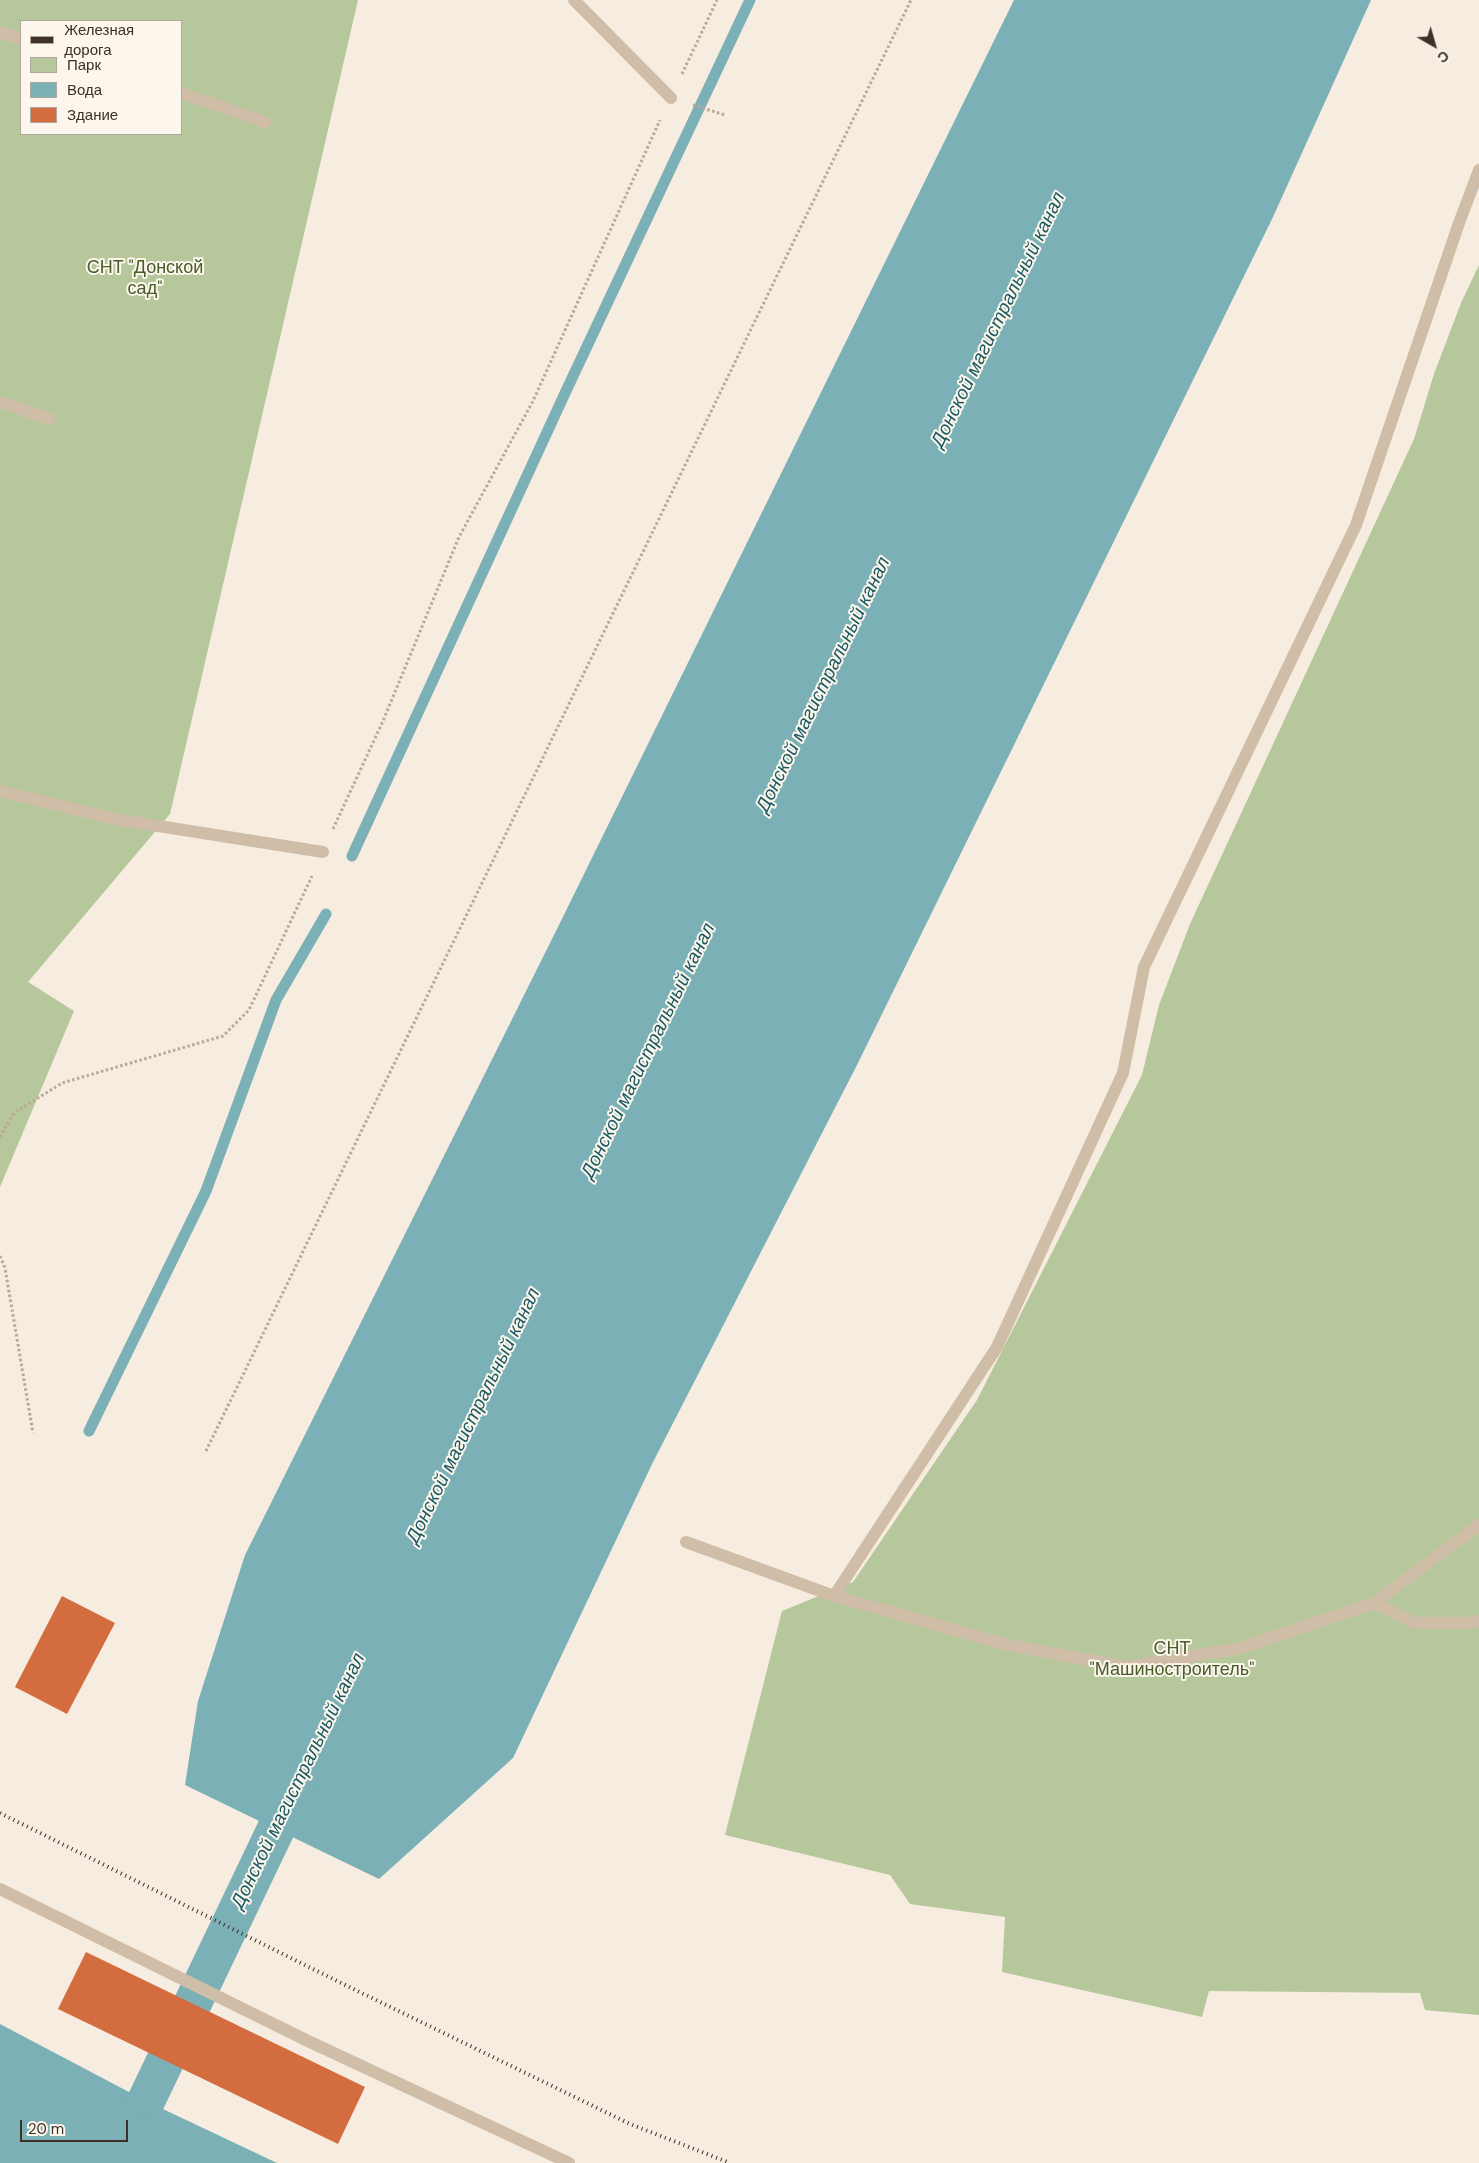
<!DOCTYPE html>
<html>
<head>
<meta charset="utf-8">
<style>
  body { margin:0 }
  #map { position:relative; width:1479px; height:2163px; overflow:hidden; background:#f6ecdf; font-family:"DM Sans",sans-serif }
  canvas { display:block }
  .legend { position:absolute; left:20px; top:20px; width:162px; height:115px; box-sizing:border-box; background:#fcf6ec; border:1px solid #afa79e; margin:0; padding:6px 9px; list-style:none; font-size:15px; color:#3c3029 }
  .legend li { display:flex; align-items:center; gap:10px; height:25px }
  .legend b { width:25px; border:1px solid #afa79e }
  .north { position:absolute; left:1409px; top:20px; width:50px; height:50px; -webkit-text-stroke:4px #fcf6ec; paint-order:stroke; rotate:142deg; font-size:14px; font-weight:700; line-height:20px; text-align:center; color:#3c3029 }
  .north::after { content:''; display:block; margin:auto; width:18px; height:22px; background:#3c3029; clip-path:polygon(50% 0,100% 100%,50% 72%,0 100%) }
  .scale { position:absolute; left:20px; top:2120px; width:108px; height:22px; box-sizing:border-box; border:2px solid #3c3029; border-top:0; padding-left:6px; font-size:15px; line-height:18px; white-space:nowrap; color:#3c3029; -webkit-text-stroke:4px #fcf6ec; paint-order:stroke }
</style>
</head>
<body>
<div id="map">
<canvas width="1479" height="2163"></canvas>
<ul class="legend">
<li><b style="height:6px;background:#3c3029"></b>Железная дорога</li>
<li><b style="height:14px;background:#b6c79c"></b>Парк</li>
<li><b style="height:14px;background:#7ab0b6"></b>Вода</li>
<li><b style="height:14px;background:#d36c3f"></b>Здание</li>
</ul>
<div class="north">С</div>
<div class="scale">20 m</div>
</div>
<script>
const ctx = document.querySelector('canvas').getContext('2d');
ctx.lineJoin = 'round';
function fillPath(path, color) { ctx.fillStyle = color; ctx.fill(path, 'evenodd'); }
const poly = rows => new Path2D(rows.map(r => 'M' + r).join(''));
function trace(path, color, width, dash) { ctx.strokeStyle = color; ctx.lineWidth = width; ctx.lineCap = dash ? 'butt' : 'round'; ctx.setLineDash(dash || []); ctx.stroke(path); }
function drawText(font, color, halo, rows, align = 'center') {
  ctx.font = font + ' "DM Sans",sans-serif'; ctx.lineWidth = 4; ctx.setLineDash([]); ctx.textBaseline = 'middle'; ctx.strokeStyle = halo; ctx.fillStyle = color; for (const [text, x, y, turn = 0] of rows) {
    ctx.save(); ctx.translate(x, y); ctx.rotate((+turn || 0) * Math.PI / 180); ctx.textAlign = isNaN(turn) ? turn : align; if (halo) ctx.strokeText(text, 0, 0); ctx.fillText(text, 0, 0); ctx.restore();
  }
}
const green = poly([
  [0,0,358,0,170,814,28,982,74,1011,0,1187],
  [21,21,181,21,181,134,21,134],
  [1479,265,1479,2015,1425,2010,1420,1993,1209,1991,1202,2017,1002,1972,1005,1917,910,1904,890,1875,725,1835,782,1611,853,1582,977,1400,1142,1075,1159,1005,1190,924,1414,439,1434,374,1461,303]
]);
const water = poly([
  [1014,0,1371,0,1273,217,857,1065,652,1464,513,1758,379,1879,185,1785,198,1701,245,1555,556,931],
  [0,2024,146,2101,277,2163,0,2163]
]);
const stream = poly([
  [352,856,566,391,750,0],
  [89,1431,206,1191,276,1000,326,914]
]);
const canal = poly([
  [146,2101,298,1783]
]);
const building = poly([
  [62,1596,115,1623,67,1714,15,1687],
  [86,1952,365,2087,338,2144,58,2009]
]);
const path = poly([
  [682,74,717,0],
  [693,105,725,115],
  [333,829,383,721,459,537,533,401,660,120],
  [0,1137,14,1113,62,1083,223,1036,249,1010,312,876],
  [0,1256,5,1268,33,1433],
  [206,1451,911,0]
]);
const service = poly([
  [574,0,671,98],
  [0,32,21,39],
  [181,93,265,122],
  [0,402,49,419],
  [0,791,114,819,323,852],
  [686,1542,834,1596,1008,1645,1127,1667,1241,1648,1374,1603,1414,1623,1472,1623,1479,1621],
  [834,1596,997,1347,1123,1073,1144,967,1356,525,1459,223,1479,170],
  [1374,1603,1479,1525],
  [0,1889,308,2041,569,2163]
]);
const rail = poly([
  [0,1813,331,1978,630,2124,730,2163]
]);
const parkNames = [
  ["СНТ \"Донской",145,268],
  ["сад\"",145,289],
  ["СНТ",1172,1649],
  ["\"Машиностроитель\"",1172,1670]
];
const waterNames = [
  ["Донской магистральный канал",999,320,-64],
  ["Донской магистральный канал",824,685,-64],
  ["Донской магистральный канал",649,1051,-64],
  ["Донской магистральный канал",474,1416,-64],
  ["Донской магистральный канал",299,1781,-64]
];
fillPath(green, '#b6c79c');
fillPath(water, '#7ab0b6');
trace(stream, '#7ab0b6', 11);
trace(canal, '#7ab0b6', 38);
fillPath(building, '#d36c3f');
trace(path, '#bca792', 3, [2.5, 2.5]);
trace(service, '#d0bda8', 12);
trace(rail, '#3c3029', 4, [1, 4]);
drawText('18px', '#475d2a', '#fcf6ec', parkNames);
drawText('italic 19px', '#195a63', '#fcf6ec', waterNames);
</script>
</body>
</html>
